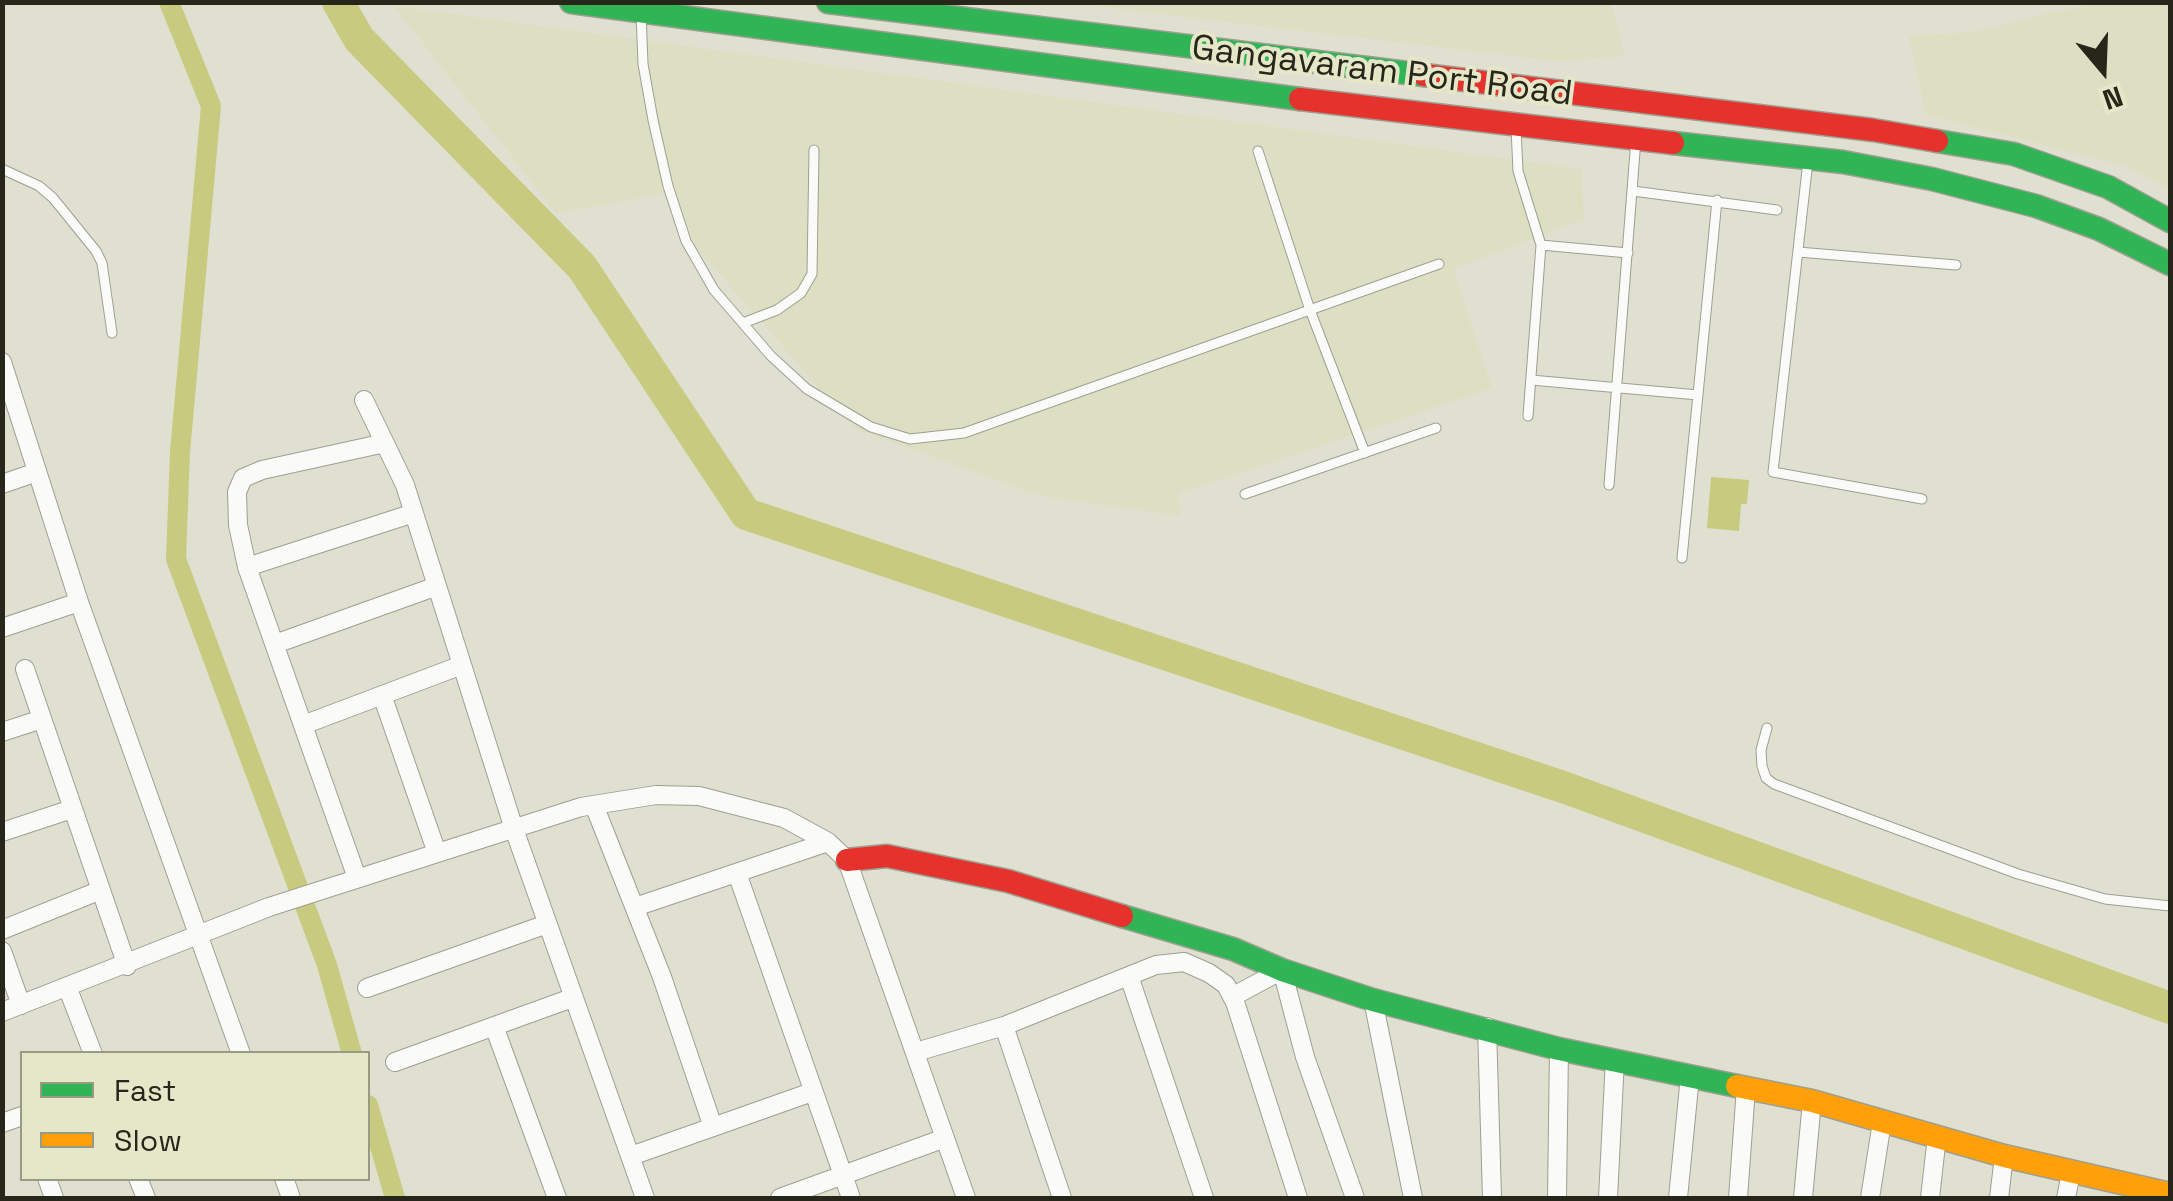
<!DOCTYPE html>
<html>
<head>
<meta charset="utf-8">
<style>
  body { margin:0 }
  #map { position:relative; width:2173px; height:1201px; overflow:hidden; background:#dfe0d0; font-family:"Space Grotesk",sans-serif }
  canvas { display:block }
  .frame { position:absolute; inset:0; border:5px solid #26261b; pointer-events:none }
  .legend { position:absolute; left:20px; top:1051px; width:350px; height:130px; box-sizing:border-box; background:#e5e7c9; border:2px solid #999a83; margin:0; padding:12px 18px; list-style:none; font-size:30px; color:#26261b }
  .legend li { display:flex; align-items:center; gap:20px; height:50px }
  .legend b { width:50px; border:2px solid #999a83 }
  .north { position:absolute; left:2053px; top:20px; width:100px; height:100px; -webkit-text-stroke:8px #e5e7c9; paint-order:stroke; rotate:161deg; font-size:28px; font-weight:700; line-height:40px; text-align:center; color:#26261b }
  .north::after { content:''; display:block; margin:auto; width:35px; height:45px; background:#26261b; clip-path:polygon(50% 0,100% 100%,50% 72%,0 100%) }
</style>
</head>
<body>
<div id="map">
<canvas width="2173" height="1201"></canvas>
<div class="frame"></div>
<ul class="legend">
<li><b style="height:12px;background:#30b455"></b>Fast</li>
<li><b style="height:12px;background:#ff9f0a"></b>Slow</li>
</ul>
<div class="north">N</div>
</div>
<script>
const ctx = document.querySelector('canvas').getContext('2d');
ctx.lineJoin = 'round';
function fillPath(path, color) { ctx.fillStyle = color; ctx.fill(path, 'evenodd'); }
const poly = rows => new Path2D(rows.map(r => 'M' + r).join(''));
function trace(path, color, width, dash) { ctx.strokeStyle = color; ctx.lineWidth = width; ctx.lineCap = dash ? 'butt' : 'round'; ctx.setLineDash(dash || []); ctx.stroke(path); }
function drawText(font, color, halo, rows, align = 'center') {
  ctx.font = font + ' "Space Grotesk",sans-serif'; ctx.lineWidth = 8; ctx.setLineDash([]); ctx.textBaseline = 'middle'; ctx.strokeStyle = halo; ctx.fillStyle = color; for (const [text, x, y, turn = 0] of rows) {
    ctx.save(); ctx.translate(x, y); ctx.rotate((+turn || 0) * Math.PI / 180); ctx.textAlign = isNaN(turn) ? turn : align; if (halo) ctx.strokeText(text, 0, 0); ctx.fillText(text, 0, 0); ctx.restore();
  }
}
const built = poly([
  [1068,3,1611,3,1625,56,1556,61],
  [2094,3,2170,3,2170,190,2123,165,1926,115,1909,36,1971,32],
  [394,6,1581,169,1584,219,1453,269,1492,388,1178,494,1181,516,1042,496,855,429,695,246,676,192,556,213]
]);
const water = poly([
  [1711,477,1749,480,1747,504,1741,504,1739,531,1707,528]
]);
const canal = poly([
  [169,2,211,106,180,452,176,559,327,965,352,1054],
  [368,1105,395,1198]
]);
const river = poly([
  [338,2,359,39,582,267,746,514,1563,787,2170,1008]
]);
const lane = poly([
  [641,12,643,64,653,120,668,186,686,241,714,290,771,356,807,389,871,427,910,439,964,433,1439,264],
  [1516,128,1518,171,1541,245,1528,416],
  [1258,151,1310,310,1365,453],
  [1808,161,1773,472,1922,499],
  [2,169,39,186,53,198,96,251,102,263,112,333],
  [1633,191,1777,210],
  [1541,245,1628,253],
  [1798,252,1956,265],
  [743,323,777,310,801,293,812,274,814,150],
  [1531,380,1698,395],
  [1609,485,1636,139],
  [1245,494,1436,428],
  [1682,558,1717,200],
  [1767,728,1761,750,1762,766,1766,778,1774,784,2018,874,2105,899,2170,906]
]);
const street = poly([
  [2,362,79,602,241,1054],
  [364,400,405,485,514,829,645,1198],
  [2,484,37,472],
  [247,567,414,513],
  [2,628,79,602],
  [275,644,437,586],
  [25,669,127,966],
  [382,695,437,853],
  [303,725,462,665],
  [2,732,42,719],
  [594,805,662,977,713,1127],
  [2,832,72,809],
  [737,873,851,1198],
  [357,878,247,567,238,525,237,492,243,478,262,470,385,443],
  [635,907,828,842],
  [2,930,101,890],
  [2,951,21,1005],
  [1129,976,1204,1198],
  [367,988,547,924],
  [68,989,93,1054],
  [1232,997,1282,970,1305,1057,1355,1198],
  [1373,1000,1413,1198],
  [2,1012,269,907,581,807,656,795,699,796,784,818,828,842,847,860,966,1198],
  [494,1026,557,1198],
  [1004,1026,1062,1198],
  [1487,1027,1492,1198],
  [916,1052,1004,1026,1156,965,1184,962,1209,973,1226,985,1235,1002,1298,1198],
  [395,1062,572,998],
  [2,1123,22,1116],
  [631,1156,812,1092],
  [47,1178,54,1198],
  [138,1178,146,1198],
  [284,1178,291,1198],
  [780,1198,945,1138],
  [1557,1198,1559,1049],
  [1608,1198,1615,1059],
  [1678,1198,1690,1076],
  [1738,1198,1746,1088],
  [1803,1198,1812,1101],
  [1870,1198,1882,1122],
  [1930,1198,1937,1136],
  [1999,1198,2004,1156],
  [2066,1198,2071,1173]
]);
const fast = poly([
  [571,2,1300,99],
  [828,2,1424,75],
  [1937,141,2014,154,2108,187,2170,221],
  [1673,143,1843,162,1932,179,2036,206,2099,229,2170,264],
  [1122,916,1233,949,1282,970,1373,1000,1559,1049,1737,1086]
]);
const slow = poly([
  [1737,1086,1812,1101,2004,1156,2170,1194]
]);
const jam = poly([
  [1424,75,1873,130,1937,141],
  [1300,99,1673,143],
  [847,860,887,856,1008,881,1122,916]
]);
const streetNames = [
  ["Gangavaram Port Road",1382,72,7]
];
fillPath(built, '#dddfc3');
fillPath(water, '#c8ca80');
trace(canal, '#c8ca80', 20);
trace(river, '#c8ca80', 32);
trace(lane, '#9e9f92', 11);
trace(street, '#9e9f92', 20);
trace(fast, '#9e9f92', 25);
trace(slow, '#9e9f92', 25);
trace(jam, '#9e9f92', 25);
trace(lane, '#fafaf8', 9);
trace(street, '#fafaf8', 18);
trace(fast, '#30b455', 22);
trace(slow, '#ff9f0a', 22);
trace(jam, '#e5322d', 22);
drawText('35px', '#26261b', '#e5e7c9', streetNames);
</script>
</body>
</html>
